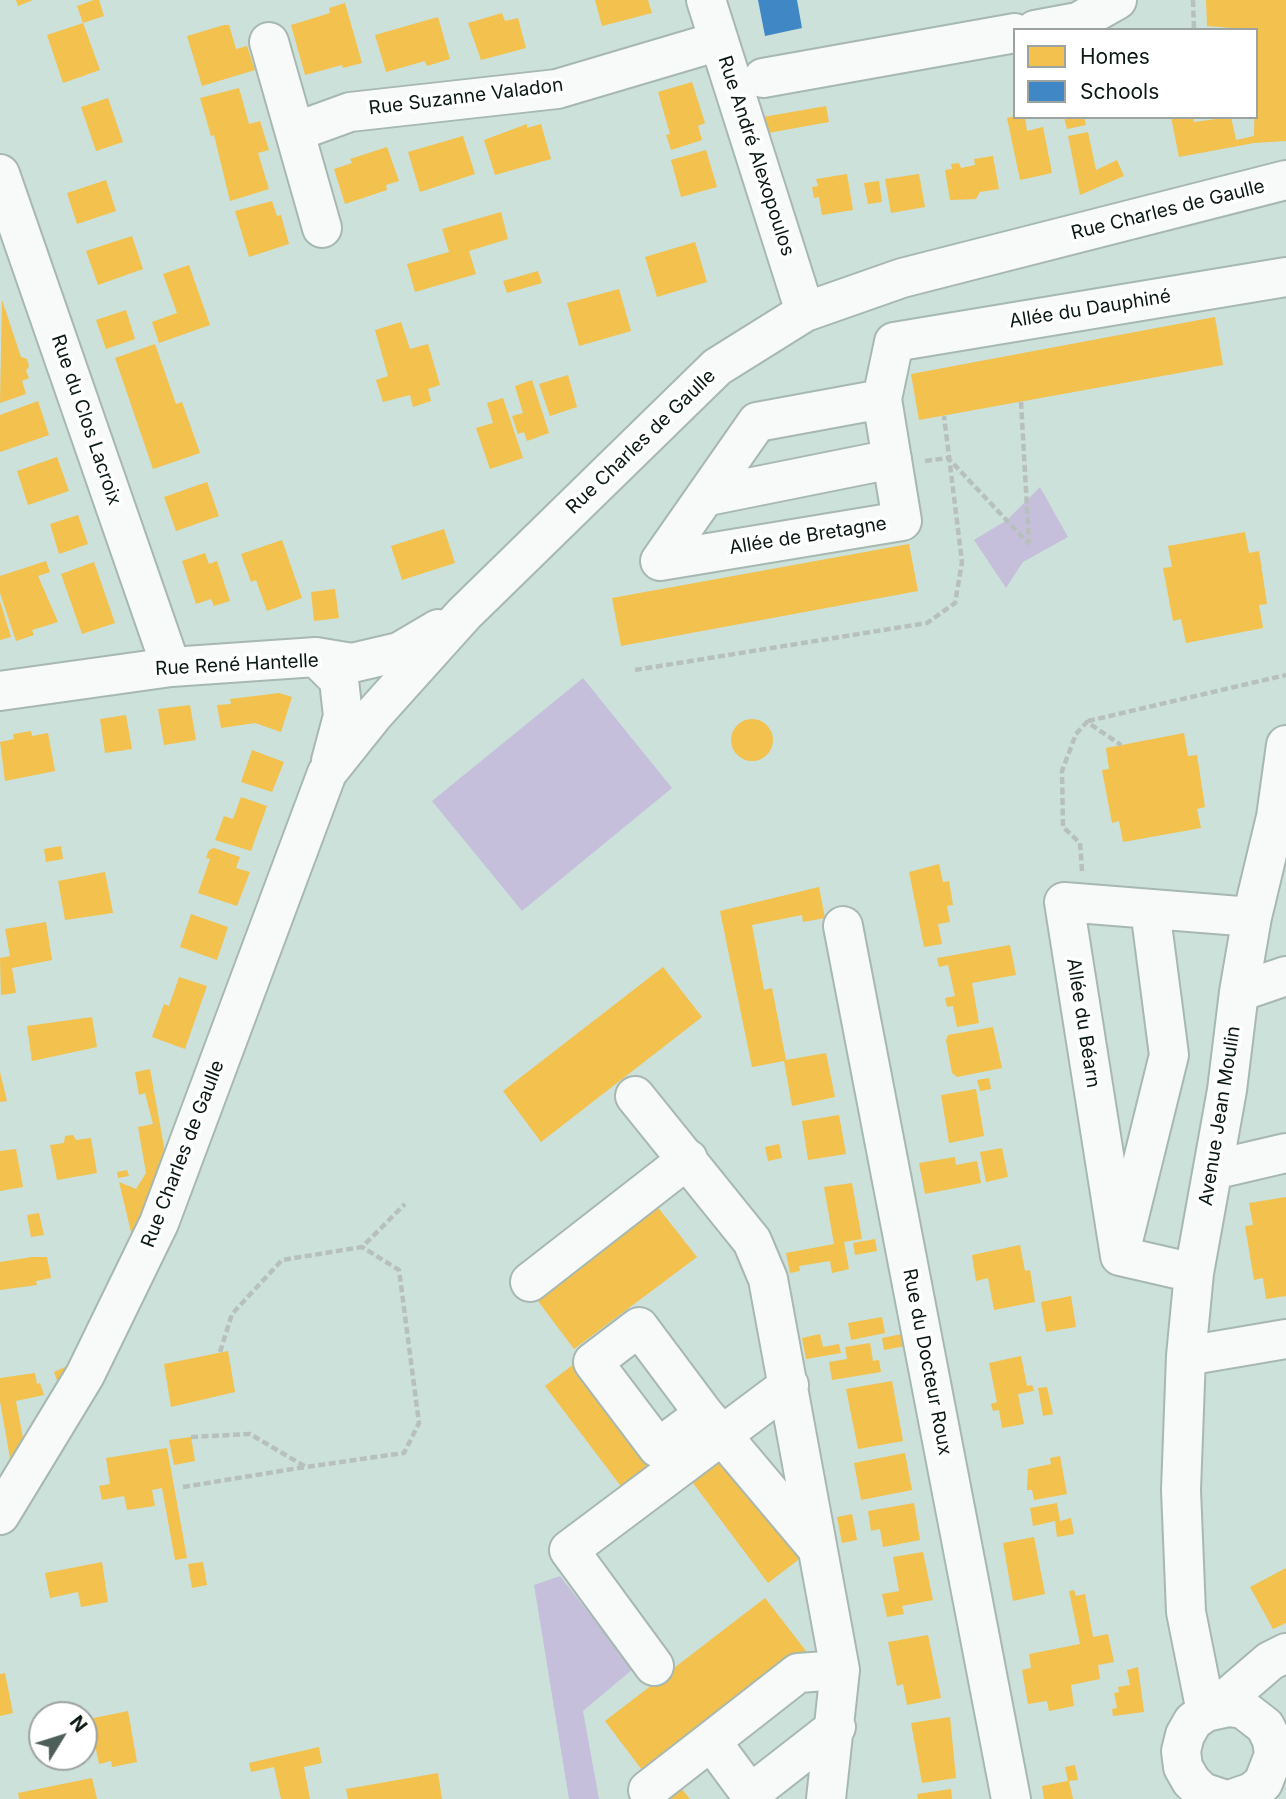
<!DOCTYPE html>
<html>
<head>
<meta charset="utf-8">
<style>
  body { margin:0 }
  #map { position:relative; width:1286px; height:1799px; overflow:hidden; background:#cce1d9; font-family:Inter,sans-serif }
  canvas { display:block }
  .legend { position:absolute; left:1013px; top:28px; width:245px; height:91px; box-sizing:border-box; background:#fff; border:2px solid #9da3a1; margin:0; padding:9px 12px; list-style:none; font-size:21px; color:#0a1914 }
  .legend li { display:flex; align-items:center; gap:14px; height:35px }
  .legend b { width:35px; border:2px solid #9da3a1 }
  .north { position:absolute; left:28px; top:1701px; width:70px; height:70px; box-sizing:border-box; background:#fff; border:2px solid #9da3a1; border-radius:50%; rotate:52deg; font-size:19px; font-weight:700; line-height:28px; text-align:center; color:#0a1914 }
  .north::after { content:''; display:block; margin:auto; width:24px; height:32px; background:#4e5f59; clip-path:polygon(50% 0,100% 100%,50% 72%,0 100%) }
</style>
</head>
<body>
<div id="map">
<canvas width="1286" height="1799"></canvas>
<ul class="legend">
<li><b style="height:19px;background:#f2c14e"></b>Homes</li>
<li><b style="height:19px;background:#3f88c5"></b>Schools</li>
</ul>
<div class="north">N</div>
</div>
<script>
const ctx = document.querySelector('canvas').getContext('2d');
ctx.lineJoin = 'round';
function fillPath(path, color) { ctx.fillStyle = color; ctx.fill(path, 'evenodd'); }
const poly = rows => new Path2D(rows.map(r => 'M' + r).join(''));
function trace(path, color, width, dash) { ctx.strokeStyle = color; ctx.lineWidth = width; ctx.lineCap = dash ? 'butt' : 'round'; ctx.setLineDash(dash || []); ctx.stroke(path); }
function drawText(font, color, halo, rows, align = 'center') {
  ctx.font = font + ' Inter,sans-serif'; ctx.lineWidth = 7; ctx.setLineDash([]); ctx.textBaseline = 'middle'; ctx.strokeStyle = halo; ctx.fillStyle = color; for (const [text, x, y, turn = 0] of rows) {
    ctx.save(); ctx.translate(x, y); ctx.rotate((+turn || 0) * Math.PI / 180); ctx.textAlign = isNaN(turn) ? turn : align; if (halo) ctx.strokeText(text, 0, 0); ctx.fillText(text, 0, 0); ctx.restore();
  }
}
const green = poly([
  [1040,487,1068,537,1023,562,1006,588,974,540,1007,520],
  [583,678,672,788,522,911,432,801],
  [560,1576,633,1669,583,1711,599,1799,569,1799,534,1585]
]);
const homes = poly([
  [16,0,33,0,18,6],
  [94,0,99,0,104,16,83,23,77,6],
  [595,0,648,0,652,13,602,26],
  [1206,0,1286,0,1286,141,1254,143,1179,157,1171,117,1193,117,1194,122,1231,117,1236,140,1254,136,1256,30,1207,26],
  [345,3,362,63,343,68,342,65,305,75,291,25,330,13,329,8],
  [502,13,505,21,518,18,526,48,481,60,468,23],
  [438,17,450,59,427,66,425,61,386,72,375,35],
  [83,23,100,70,63,83,47,35],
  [224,25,229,25,236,49,247,46,255,70,202,86,187,36],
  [692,82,705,123,698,126,702,140,671,150,666,135,670,134,658,92],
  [239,88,249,124,260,121,269,150,258,153,269,189,230,201,214,135,211,136,200,98],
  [108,98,123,142,96,151,81,107],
  [826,106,829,122,768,133,763,117],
  [1015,116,1025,117,1027,131,1043,127,1052,173,1020,180,1007,118],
  [1064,117,1084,117,1086,125,1067,129],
  [527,124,527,128,541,124,551,159,495,175,484,140],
  [1088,132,1096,170,1117,160,1124,176,1080,195,1068,136],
  [463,136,475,174,420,192,408,152],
  [387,147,399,181,386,185,387,190,345,204,334,169,352,163,350,159],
  [706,150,717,187,681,197,671,160],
  [993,156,999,189,980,192,976,199,950,200,945,170,952,169,951,164,959,163,961,168,975,165,974,159],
  [847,174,853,210,822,215,819,197,814,198,812,187,818,186,816,179],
  [919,174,925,207,891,213,885,179],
  [106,180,116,211,77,224,67,193],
  [879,181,882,202,868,204,864,183],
  [272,201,277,216,281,215,289,244,249,257,235,211],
  [501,212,508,239,469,251,476,274,415,292,407,264,449,252,442,229],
  [132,236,143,269,98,285,86,251],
  [695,242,707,282,657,297,645,257],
  [189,265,210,325,159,343,152,322,177,313,163,274],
  [538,271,542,283,507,293,503,281],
  [619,289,631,331,579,346,567,303],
  [2,300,21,357,27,359,29,366,26,371,29,378,22,381,26,394,0,403],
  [126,310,135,339,106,349,96,320],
  [1215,317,1223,365,919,420,911,374],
  [401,322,410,349,428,344,440,385,428,389,431,401,413,407,410,395,383,402,376,380,388,376,375,330],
  [155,344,176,404,182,402,200,453,153,469,115,358],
  [568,375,577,407,550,416,539,384],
  [532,380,549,433,527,441,524,432,518,434,512,416,523,413,515,386],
  [503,398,523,458,490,469,476,428,493,423,487,403],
  [38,401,49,435,0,452,0,415],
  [57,457,69,491,28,505,17,471],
  [207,482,219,516,176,531,164,497],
  [78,515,88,544,59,554,50,524],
  [444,529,455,563,402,580,391,546],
  [1245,532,1249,553,1259,551,1267,604,1259,605,1263,628,1186,643,1181,619,1173,621,1163,568,1172,567,1168,546],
  [282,540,302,598,267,611,256,580,251,582,241,554],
  [909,544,918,591,621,646,612,598],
  [205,553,209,564,217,561,230,601,214,606,211,599,196,604,182,561],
  [46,561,50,572,38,576,58,622,32,630,34,635,16,641,0,593,0,576],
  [94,562,115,623,82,634,61,574],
  [335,589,339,618,314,621,311,592],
  [0,601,11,637,0,640],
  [279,693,292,697,281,732,255,723,221,728,217,705,231,704,230,699],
  [190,705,196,740,164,745,158,709],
  [126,715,132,749,105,753,100,719],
  '731 740a21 21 0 1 1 42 0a21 21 0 1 1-42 0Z',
  [31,731,32,736,48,733,55,771,5,781,0,742,14,739,13,734],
  [1184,733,1188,756,1197,755,1205,807,1197,809,1201,828,1123,842,1119,821,1112,823,1102,770,1109,769,1106,748],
  [252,750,284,762,272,792,241,782],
  [241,797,267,806,251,851,215,840,224,816,233,819],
  [61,846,63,859,46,862,44,849],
  [214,848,240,857,236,868,250,872,237,906,198,893,210,859,206,858,209,850],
  [939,864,943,882,949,881,953,905,947,906,950,922,938,924,942,944,924,947,909,872],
  [105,872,113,913,65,920,58,881],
  [819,887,825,918,803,922,802,915,752,925,764,990,772,988,786,1060,826,1053,835,1097,792,1106,784,1061,752,1067,720,911],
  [191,914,228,927,217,960,180,947],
  [46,922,52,960,12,968,16,993,1,995,0,958,10,956,5,929],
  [1010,945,1016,975,972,983,979,1023,957,1027,953,1006,947,1007,945,998,955,996,948,965,939,967,937,958],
  [663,967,702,1017,541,1142,503,1091],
  [179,977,207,986,185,1049,152,1037,164,1004,169,1006],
  [92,1017,97,1047,32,1061,27,1026],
  [993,1027,1002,1068,957,1077,952,1073,946,1040,948,1035],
  [150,1069,166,1158,135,1236,132,1236,119,1182,136,1189,146,1173,138,1127,153,1124,145,1093,139,1095,135,1072],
  [0,1072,7,1101,0,1102],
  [989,1078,991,1089,980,1091,977,1080],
  [976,1089,984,1136,949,1143,941,1095],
  [839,1115,846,1154,808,1160,802,1121],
  [73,1135,76,1140,91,1138,97,1173,57,1180,50,1145,64,1143,65,1136],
  [779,1144,782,1158,768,1161,765,1147],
  [1002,1148,1008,1177,986,1182,980,1152],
  [16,1149,23,1187,0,1191,0,1151],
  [955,1157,956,1165,977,1161,981,1183,925,1194,919,1163],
  [127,1170,129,1176,118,1178,117,1172],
  [852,1183,862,1239,844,1242,849,1269,832,1273,830,1261,799,1266,800,1271,790,1273,786,1253,834,1244,824,1187],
  [1286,1197,1286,1296,1266,1299,1263,1278,1254,1280,1245,1226,1253,1225,1249,1203],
  [656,1205,697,1257,574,1349,535,1297],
  [39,1213,44,1235,31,1237,27,1215],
  [875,1239,877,1251,855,1255,853,1243],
  [1020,1245,1025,1271,1030,1270,1035,1302,994,1310,988,1278,976,1281,972,1255],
  [32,1257,47,1257,51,1278,36,1281,37,1285,0,1290,0,1262],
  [1071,1296,1076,1327,1046,1332,1041,1302],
  [882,1317,885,1333,851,1340,848,1323],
  [820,1334,823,1347,839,1344,841,1353,806,1359,802,1338],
  [902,1334,905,1346,884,1350,882,1338],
  [870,1343,873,1361,879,1360,881,1372,832,1380,829,1362,847,1359,845,1347],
  [228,1351,235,1392,171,1407,164,1364],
  [1021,1356,1027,1386,1032,1385,1034,1391,1018,1394,1024,1424,1002,1428,999,1410,993,1411,991,1404,997,1402,989,1363],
  [578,1361,661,1472,629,1497,545,1386],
  [67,1366,68,1371,59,1386,54,1372],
  [35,1373,37,1384,40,1383,44,1395,16,1401,24,1443,11,1464,0,1401,0,1378],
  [892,1381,903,1441,858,1449,846,1389],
  [1047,1387,1053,1414,1043,1416,1038,1388],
  [191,1437,195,1461,174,1465,169,1440],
  [717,1446,802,1557,768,1583,684,1471],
  [167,1448,187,1558,175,1560,162,1488,152,1490,155,1506,127,1510,124,1496,102,1500,99,1486,110,1484,106,1458],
  [905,1453,912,1490,861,1500,854,1463],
  [1060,1456,1067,1494,1034,1500,1032,1490,1027,1490,1028,1469,1051,1464,1050,1458],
  [914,1503,920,1540,883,1547,880,1529,871,1531,868,1511],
  [1057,1503,1060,1521,1071,1518,1074,1534,1057,1537,1055,1521,1033,1526,1030,1508],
  [852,1514,857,1540,842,1543,837,1517],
  [1034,1537,1045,1594,1013,1601,1003,1543],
  [923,1552,933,1600,902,1606,904,1614,887,1617,882,1594,899,1591,893,1557],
  [102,1562,108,1602,81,1607,78,1592,50,1598,45,1573],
  [203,1562,207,1585,192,1588,188,1564],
  [1286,1568,1286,1623,1273,1629,1250,1587],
  [1074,1590,1076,1596,1085,1594,1093,1637,1108,1634,1114,1662,1098,1665,1100,1679,1071,1685,1074,1706,1049,1711,1047,1701,1028,1704,1022,1670,1031,1668,1029,1654,1080,1644,1069,1591],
  [765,1598,806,1651,645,1774,605,1721],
  [928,1635,941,1698,907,1705,903,1684,897,1686,888,1642],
  [1138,1667,1144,1712,1113,1716,1112,1709,1117,1708,1114,1693,1119,1692,1118,1687,1130,1685,1127,1670],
  [5,1673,13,1713,0,1716,0,1674],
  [128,1711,137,1762,112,1767,111,1761,99,1764,95,1745,84,1747,84,1720],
  [950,1717,956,1778,922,1783,911,1723],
  [319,1747,322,1763,304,1767,310,1799,281,1799,274,1767,251,1772,249,1763],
  [1075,1765,1078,1780,1069,1781,1073,1799,1044,1799,1042,1786,1068,1781,1065,1767],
  [438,1773,442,1799,348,1799,346,1789],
  [92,1778,97,1799,19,1799,18,1793],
  [676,1782,690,1799,654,1799],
  [951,1789,952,1799,918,1799,917,1794]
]);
const schools = poly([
  [758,0,797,0,802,28,765,36]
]);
const path = poly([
  [1193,0,1194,30],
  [1021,402,1029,543],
  [925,461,948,458,1029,544],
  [635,670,927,623,955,603,962,562,944,416],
  [1088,721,1286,675],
  [1082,871,1080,843,1063,827,1062,771,1076,734,1087,722,1121,745],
  [220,1352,232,1314,282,1260,362,1247,405,1204],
  [191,1437,250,1434,306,1467,404,1453,419,1423,399,1270,362,1247],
  [183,1487,305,1467]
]);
const minor = poly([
  [706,0,805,312],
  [1035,30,1078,22,1117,0],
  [269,42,322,228],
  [763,78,1015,33],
  [295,132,350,112,557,89,719,41],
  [0,174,171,667],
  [708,496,892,459],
  [660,561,902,521,882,399,894,342,1286,277],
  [660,561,757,422,882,399],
  [316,657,339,680,343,716,331,761],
  [0,691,171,667,316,657,352,663,399,652,438,629],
  [843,926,1011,1799],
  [1239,992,1286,976],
  [635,1096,752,1241,768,1279,840,1670,826,1799],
  [1213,1170,1286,1153],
  [1124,1237,1169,1055,1150,909],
  [1194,1273,1120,1256,1064,902,1252,917],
  [530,1282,688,1159],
  [1186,1356,1286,1339],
  [704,1414,658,1448,593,1362,639,1327,704,1414,816,1547],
  [0,1515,85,1375,159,1223,327,773,375,713,464,614,717,367,805,312,902,278,1286,180],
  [654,1666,569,1550,789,1385],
  [1227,1698,1270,1661,1286,1653],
  [1206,1712,1186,1612,1181,1490,1186,1356,1194,1273,1227,1090,1239,992,1252,917,1276,817,1286,745],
  [648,1790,711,1741],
  [750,1794,836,1727],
  [754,1799,711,1741,798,1673,840,1670],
  [1223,1799,1202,1792,1191,1781,1183,1767,1181,1751,1185,1735,1193,1721,1206,1712,1229,1707,1243,1709,1265,1726,1272,1740,1274,1755,1263,1783,1252,1792,1232,1799]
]);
const streetNames = [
  ["Rue Suzanne Valadon",466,97,-7],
  ["Rue André Alexopoulos",756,156,72],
  ["Rue Charles de Gaulle",1168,210,-14],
  ["Allée du Dauphiné",1090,309,-9],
  ["Rue du Clos Lacroix",86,420,71],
  ["Rue Charles de Gaulle",641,442,-44],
  ["Allée de Bretagne",808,536,-9],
  ["Rue René Hantelle",237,665,-3],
  ["Allée du Béarn",1083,1023,81],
  ["Avenue Jean Moulin",1220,1116,-81],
  ["Rue Charles de Gaulle",183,1154,-69],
  ["Rue du Docteur Roux",927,1362,79]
];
fillPath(green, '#c5bfdc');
fillPath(homes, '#f2c14e');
fillPath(schools, '#3f88c5');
trace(minor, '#a7b8b1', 42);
trace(path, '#b8c0bd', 4.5, [7, 3.5]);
trace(minor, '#f7faf9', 38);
drawText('19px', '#0a1914', '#fff', streetNames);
</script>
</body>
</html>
